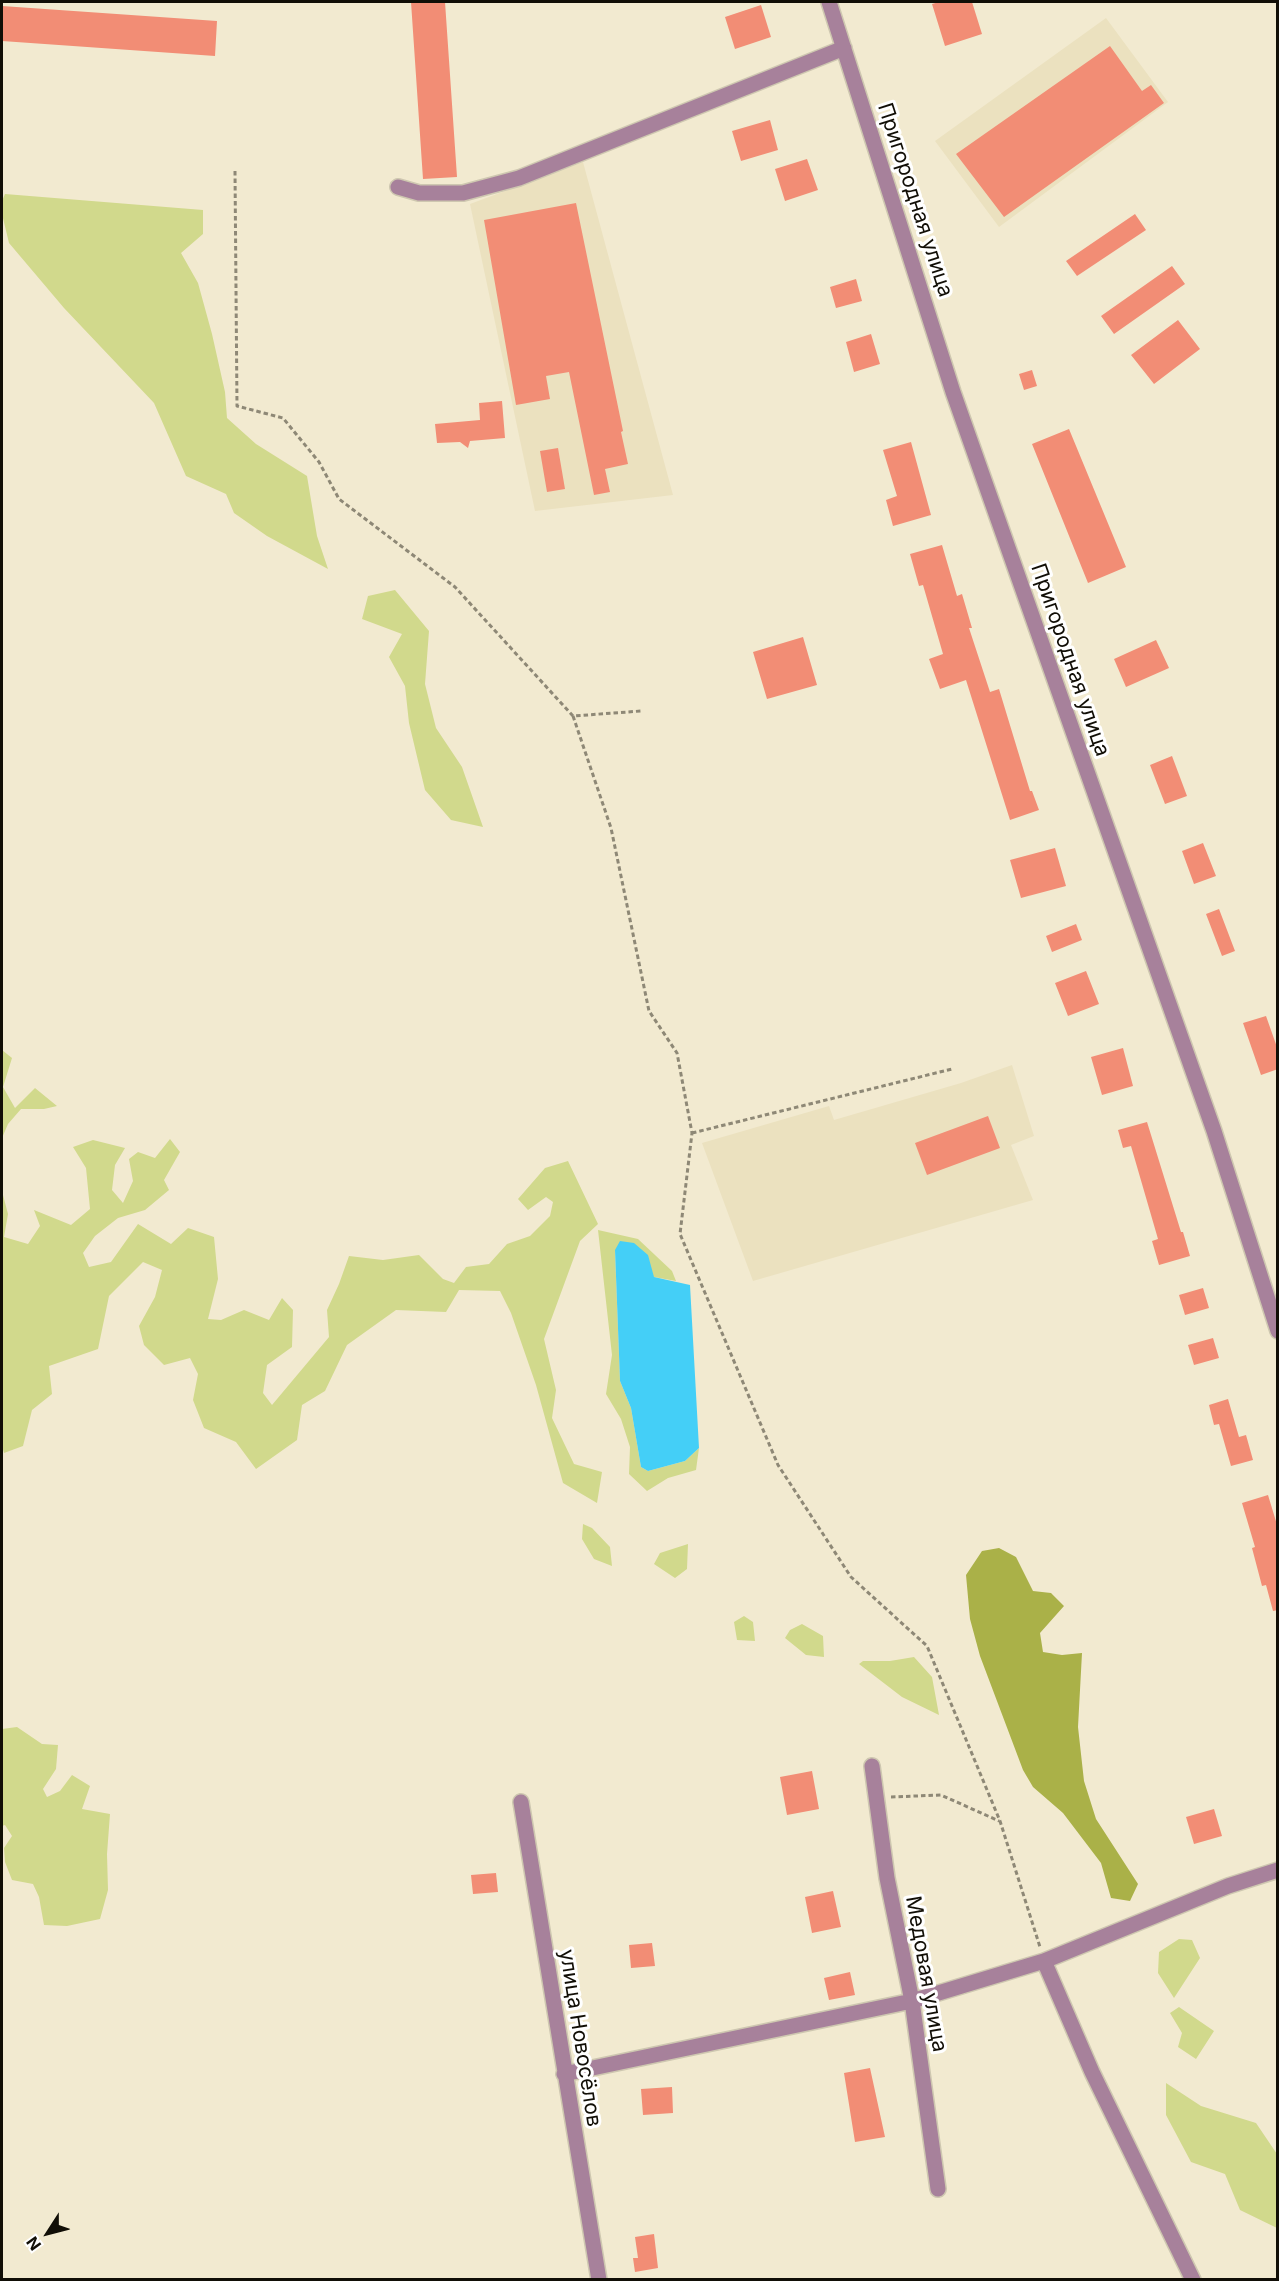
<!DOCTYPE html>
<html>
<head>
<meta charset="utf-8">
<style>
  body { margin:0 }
  #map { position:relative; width:1279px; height:2281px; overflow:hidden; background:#f2ead0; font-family:Inter,sans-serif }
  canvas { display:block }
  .frame { position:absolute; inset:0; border:3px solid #110e06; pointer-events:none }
  .north { position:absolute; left:18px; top:2203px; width:60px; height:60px; -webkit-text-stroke:4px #fff; paint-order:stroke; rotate:234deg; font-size:16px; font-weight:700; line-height:24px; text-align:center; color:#110e06 }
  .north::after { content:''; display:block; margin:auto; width:21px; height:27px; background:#110e06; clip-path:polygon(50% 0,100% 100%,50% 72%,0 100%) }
</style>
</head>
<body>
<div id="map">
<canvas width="1279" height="2281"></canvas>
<div class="frame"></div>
<div class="north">N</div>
</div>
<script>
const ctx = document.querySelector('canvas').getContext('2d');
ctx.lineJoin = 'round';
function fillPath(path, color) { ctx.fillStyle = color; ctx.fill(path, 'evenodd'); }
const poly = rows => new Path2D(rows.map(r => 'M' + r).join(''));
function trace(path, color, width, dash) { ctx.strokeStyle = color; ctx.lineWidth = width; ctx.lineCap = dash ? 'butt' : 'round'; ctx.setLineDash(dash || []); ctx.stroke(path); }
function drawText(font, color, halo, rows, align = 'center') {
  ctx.font = font + ' Inter,sans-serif'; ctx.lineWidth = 6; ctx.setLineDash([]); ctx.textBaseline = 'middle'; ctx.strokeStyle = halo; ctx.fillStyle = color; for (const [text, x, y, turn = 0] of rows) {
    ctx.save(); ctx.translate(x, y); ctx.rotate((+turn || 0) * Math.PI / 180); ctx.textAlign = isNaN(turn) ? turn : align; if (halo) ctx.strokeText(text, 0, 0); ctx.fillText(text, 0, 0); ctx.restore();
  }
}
const built = poly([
  [1106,18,1168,102,999,227,935,141],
  [583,162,673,495,535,511,470,204],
  [1012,1065,1034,1136,1011,1145,1033,1200,753,1281,702,1143,829,1106,834,1120,961,1083]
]);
const green = poly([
  [5,194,203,210,203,234,181,253,198,283,212,334,225,392,227,418,256,444,307,476,317,536,328,569,267,536,234,513,226,494,186,476,154,403,64,308,9,243,2,214,2,201],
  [395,590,429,631,425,684,436,728,462,767,483,827,451,820,425,790,409,723,405,686,389,657,402,634,362,619,368,596],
  [2,1050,12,1058,3,1087,15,1108,35,1088,57,1106,44,1109,21,1109,8,1124,2,1138],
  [170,1139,180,1152,164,1180,169,1190,145,1210,118,1218,95,1236,83,1253,89,1267,111,1262,138,1224,171,1244,188,1228,214,1237,218,1279,208,1319,221,1320,244,1310,269,1320,282,1298,293,1310,292,1347,267,1365,263,1393,272,1405,329,1337,327,1310,339,1284,349,1256,383,1260,419,1255,443,1279,454,1283,466,1267,489,1264,507,1244,530,1236,550,1216,553,1202,546,1197,528,1210,518,1199,545,1168,568,1161,598,1224,580,1241,544,1339,556,1390,552,1418,574,1464,602,1472,597,1503,563,1483,536,1385,511,1313,500,1291,459,1290,446,1312,396,1310,347,1345,325,1391,302,1405,297,1440,256,1469,236,1442,204,1428,193,1400,198,1374,190,1358,164,1365,144,1345,139,1326,155,1297,162,1270,143,1262,109,1296,98,1349,49,1366,52,1394,32,1410,23,1446,4,1453,2,1446,2,1196,3,1195,8,1214,4,1237,28,1244,40,1226,34,1210,71,1225,90,1209,86,1168,73,1147,93,1140,125,1148,115,1165,112,1190,123,1203,133,1181,129,1159,138,1152,155,1158],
  [598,1230,638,1239,672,1271,676,1281,654,1277,615,1251,620,1381,631,1408,641,1467,648,1471,685,1461,699,1448,696,1470,668,1478,647,1491,629,1474,630,1447,621,1419,606,1394,612,1355],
  [583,1524,592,1528,610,1547,612,1566,594,1559,582,1539],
  [688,1544,687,1569,675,1578,654,1564,660,1553],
  [744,1616,753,1622,755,1641,737,1640,734,1622],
  [802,1624,823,1636,824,1657,806,1655,785,1638,790,1630],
  [914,1657,932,1677,939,1715,902,1697,859,1664,863,1661,890,1661],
  [17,1727,42,1744,58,1745,56,1769,43,1789,47,1797,60,1791,72,1775,90,1786,82,1809,110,1814,107,1854,108,1890,100,1919,67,1926,44,1925,39,1897,33,1884,12,1880,5,1862,4,1848,12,1836,5,1825,2,1826,2,1729],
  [1179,1939,1192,1940,1200,1958,1174,1998,1158,1973,1159,1952],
  [1179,2007,1214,2031,1196,2059,1178,2047,1182,2033,1170,2013],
  [1166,2083,1201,2106,1256,2123,1277,2154,1277,2228,1240,2210,1225,2174,1191,2162,1166,2115]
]);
const forest = poly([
  [999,1548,1016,1557,1033,1591,1051,1593,1064,1606,1040,1633,1043,1652,1062,1655,1082,1653,1078,1727,1084,1781,1096,1819,1138,1884,1130,1901,1111,1898,1101,1863,1063,1813,1033,1787,1023,1770,980,1656,970,1619,966,1575,982,1551]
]);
const water = poly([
  [620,1241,634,1243,648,1255,654,1277,690,1285,699,1448,685,1461,648,1471,641,1467,631,1408,620,1381,615,1250]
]);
const building = poly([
  [411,2,445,2,457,177,423,179],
  [939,2,972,2,982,34,945,46,932,4],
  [761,5,771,37,735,49,725,17],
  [2,6,217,21,215,56,2,41],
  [1110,46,1142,91,1151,85,1164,103,1004,217,956,154],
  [770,120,778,150,741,161,732,131],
  [807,159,818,190,785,201,775,169],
  [576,203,623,431,621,432,628,464,605,469,610,492,594,495,569,372,546,376,550,399,516,405,484,220],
  [1135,214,1146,230,1077,276,1066,261],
  [1172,266,1185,284,1114,334,1101,316],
  [856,279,862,301,836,308,830,287],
  [1178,320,1200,349,1154,384,1131,355],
  [871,334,880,364,854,372,846,342],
  [1032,370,1037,386,1024,390,1019,374],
  [502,401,505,438,470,441,468,448,460,442,437,443,435,424,480,420,479,403],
  [1069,429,1126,567,1088,583,1032,444],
  [911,442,931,515,893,526,886,500,897,496,883,450],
  [558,448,565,489,547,492,540,451],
  [942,545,957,596,962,594,972,628,969,628,990,692,999,689,1030,791,1032,791,1039,810,1010,820,966,680,940,689,929,659,943,654,923,585,919,586,910,554],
  [803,637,817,685,767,699,753,652],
  [1156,640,1169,668,1126,687,1114,659],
  [1172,756,1187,796,1165,804,1150,765],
  [1203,843,1216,876,1194,884,1182,851],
  [1055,848,1066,886,1021,898,1010,860],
  [1219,909,1235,951,1222,956,1206,914],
  [1076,924,1082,940,1052,952,1046,936],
  [1086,971,1099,1004,1068,1016,1055,983],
  [1266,1016,1278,1050,1278,1069,1261,1075,1243,1023],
  [1123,1048,1133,1086,1102,1095,1091,1057],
  [988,1116,1000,1148,927,1175,915,1143],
  [1147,1122,1181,1232,1183,1232,1190,1256,1159,1265,1152,1241,1158,1239,1131,1146,1123,1148,1118,1130],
  [1203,1288,1209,1308,1185,1315,1179,1295],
  [1213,1338,1219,1358,1194,1365,1188,1345],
  [1228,1399,1239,1437,1246,1435,1253,1460,1231,1466,1219,1424,1214,1425,1209,1405],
  [1268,1495,1278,1528,1278,1610,1273,1611,1266,1585,1262,1586,1252,1548,1255,1547,1242,1503],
  [812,1771,819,1809,787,1815,780,1777],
  [1214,1809,1222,1836,1194,1844,1186,1817],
  [496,1873,498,1892,473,1894,471,1875],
  [833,1891,841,1927,812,1933,805,1897],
  [652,1943,655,1966,631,1968,629,1945],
  [850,1972,855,1995,829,2000,824,1978],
  [870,2068,885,2137,855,2142,844,2073],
  [672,2087,673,2113,643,2115,641,2089],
  [654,2234,658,2268,635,2272,633,2258,638,2258,635,2237]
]);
const path = poly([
  [235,171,237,406,283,418,319,462,339,499,455,587,573,716,641,711],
  [573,716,611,828,649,1011,677,1053,692,1133,680,1234,778,1465,851,1577,927,1646,1000,1821,1040,1947],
  [692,1133,952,1069],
  [891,1797,941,1795,999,1821]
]);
const minor = poly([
  [829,2,953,392,1214,1131,1278,1331],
  [398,187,419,193,463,193,519,178,844,48],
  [872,1766,887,1878,912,2001,938,2189],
  [521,1802,599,2280],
  [1044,1961,1092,2072,1193,2280],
  [564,2074,912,2001,1044,1961,1228,1886,1278,1870]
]);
const streetNames = [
  ["Пригородная улица",915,200,72],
  ["Пригородная улица",1070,660,71],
  ["Медовая улица",926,1974,80],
  ["улица Новосёлов",580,2038,81]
];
fillPath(built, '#ebe1bf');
fillPath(green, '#d1d98c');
fillPath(forest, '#aab148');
fillPath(water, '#44cff7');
fillPath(building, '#f28d75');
trace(minor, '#cec7b0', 18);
trace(path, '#8e8876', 3, [4.5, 3]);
trace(minor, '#a7819b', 15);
drawText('21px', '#110e06', '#fff', streetNames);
</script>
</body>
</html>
